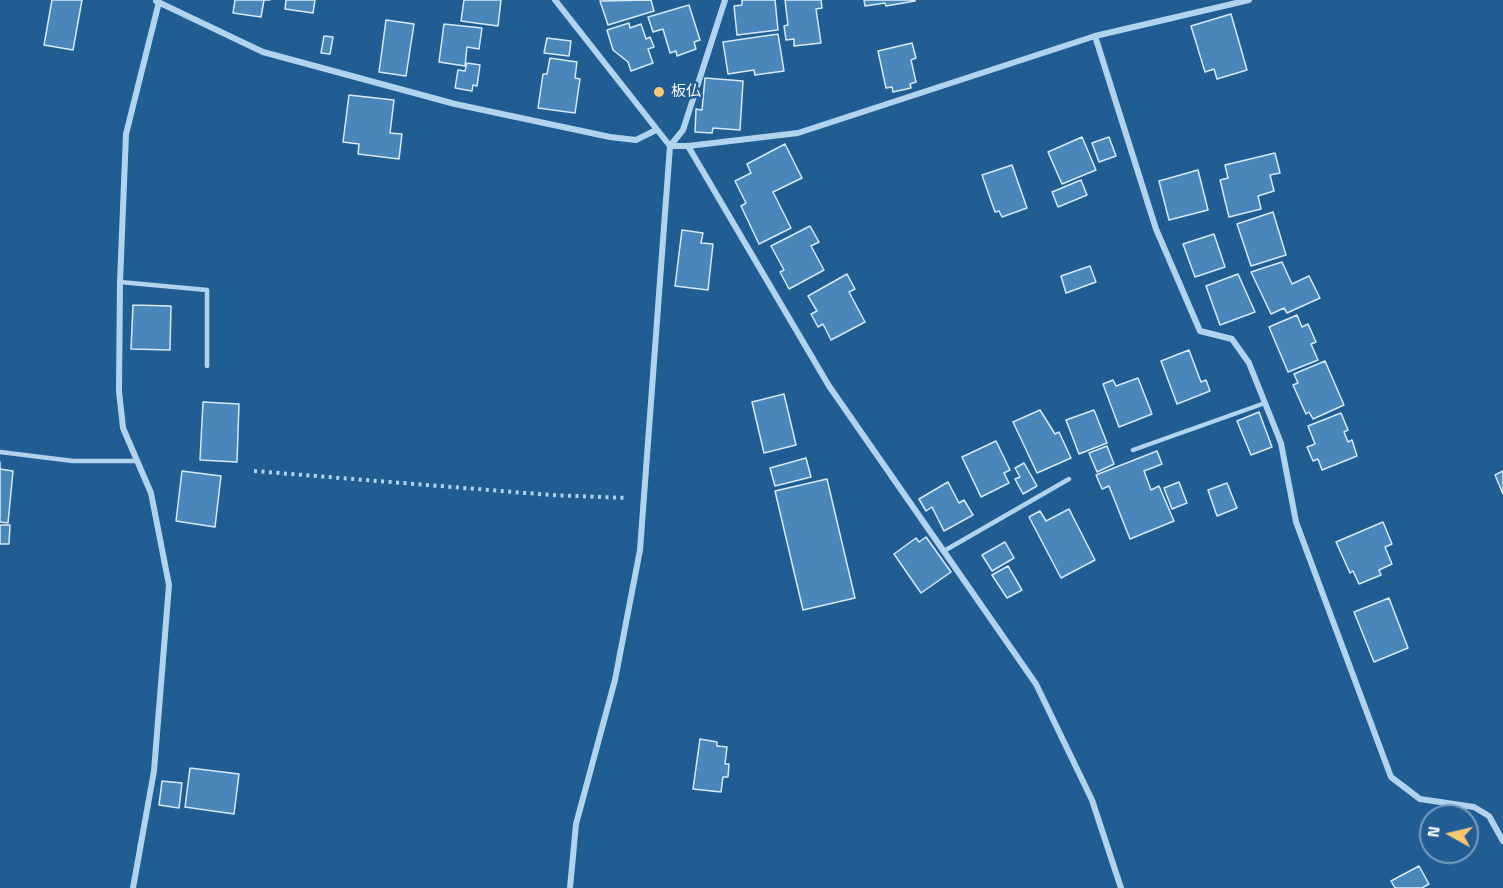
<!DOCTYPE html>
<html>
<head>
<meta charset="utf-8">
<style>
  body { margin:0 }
  #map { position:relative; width:1503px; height:888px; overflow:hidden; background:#205d93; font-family:"Titillium Web",sans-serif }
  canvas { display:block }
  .north { position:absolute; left:1419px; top:804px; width:60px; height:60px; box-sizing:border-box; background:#205d93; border:2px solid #799ebe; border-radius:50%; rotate:278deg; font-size:16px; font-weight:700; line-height:24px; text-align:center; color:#fff }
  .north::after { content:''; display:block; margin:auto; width:21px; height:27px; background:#fbc773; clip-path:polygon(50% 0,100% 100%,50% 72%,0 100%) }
</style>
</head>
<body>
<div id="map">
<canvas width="1503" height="888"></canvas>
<div class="north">N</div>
</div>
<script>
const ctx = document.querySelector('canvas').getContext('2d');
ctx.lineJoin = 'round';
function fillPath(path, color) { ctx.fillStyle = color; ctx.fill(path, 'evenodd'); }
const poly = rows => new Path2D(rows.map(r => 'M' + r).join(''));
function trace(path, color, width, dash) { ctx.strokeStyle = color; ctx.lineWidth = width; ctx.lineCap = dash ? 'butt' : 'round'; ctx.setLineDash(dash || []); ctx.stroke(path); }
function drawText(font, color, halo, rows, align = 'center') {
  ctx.font = font + ' "Titillium Web","Noto Sans JP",sans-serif'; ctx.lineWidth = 5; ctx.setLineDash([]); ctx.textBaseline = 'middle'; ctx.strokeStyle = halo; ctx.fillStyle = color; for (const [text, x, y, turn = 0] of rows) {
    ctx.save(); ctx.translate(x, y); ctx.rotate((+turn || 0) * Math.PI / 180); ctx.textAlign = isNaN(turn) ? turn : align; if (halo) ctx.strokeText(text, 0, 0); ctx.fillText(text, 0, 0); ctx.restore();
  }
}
const building = poly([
  [52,0,82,0,73,50,44,45,52,0],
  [235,0,270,0,264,0,261,17,233,13,235,0],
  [286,0,315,0,313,13,285,9,286,0],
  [464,0,501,0,498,26,461,21,464,0],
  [651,0,654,11,608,25,600,1,651,0],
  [742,0,775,0,778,30,737,35,734,6,742,5,742,0],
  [785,0,821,0,822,8,816,9,821,43,794,46,794,39,786,40,784,26,788,25,785,0],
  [864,0,915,0,915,1,886,6,885,3,865,6,864,0],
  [689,5,700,40,694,42,696,49,677,56,676,51,670,53,663,29,653,32,648,17,689,5],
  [1231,14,1247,70,1217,79,1214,69,1205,72,1191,26,1231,14],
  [386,20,414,24,406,76,379,72,386,20],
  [629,23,630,28,641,24,646,39,650,37,654,47,648,49,653,63,631,71,628,62,613,50,607,30,629,23],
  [444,24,482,28,479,49,467,47,465,66,439,62,444,24],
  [778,34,784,71,755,75,754,70,728,74,723,42,778,34],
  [324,36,333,37,330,54,321,53,324,36],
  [547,38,571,41,569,56,544,53,547,38],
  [912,43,916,58,911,60,916,82,910,84,911,88,893,92,892,87,886,88,878,51,912,43],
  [550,58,577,62,575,78,580,79,575,113,538,108,543,74,547,74,550,58],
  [467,63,480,65,477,86,473,85,472,91,455,88,458,70,465,71,467,63],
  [705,78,743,81,740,130,713,128,712,133,695,132,696,109,702,110,705,78],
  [349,95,394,100,390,133,402,134,399,159,358,154,359,144,343,142,349,95],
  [1082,137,1096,170,1062,184,1048,152,1082,137],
  [1109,137,1116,156,1099,162,1092,143,1109,137],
  [785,144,802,178,773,192,791,228,759,244,741,206,746,203,735,181,751,173,747,164,785,144],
  [1275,153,1280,173,1270,175,1274,191,1258,196,1261,209,1229,217,1220,180,1228,178,1225,165,1275,153],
  [1012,165,1027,208,1002,217,999,211,995,212,982,175,1012,165],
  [1198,170,1208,210,1169,220,1159,181,1198,170],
  [1081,180,1087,195,1058,207,1052,192,1081,180],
  [1273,212,1286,255,1251,266,1237,224,1273,212],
  [810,226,819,242,811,246,824,270,789,289,780,272,784,270,771,246,810,226],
  [682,230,703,233,701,243,713,244,708,290,675,286,682,230],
  [1214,234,1225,267,1195,277,1183,244,1214,234],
  [1282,262,1292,284,1309,276,1320,298,1287,313,1284,308,1271,314,1251,272,1282,262],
  [1090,266,1096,282,1066,293,1061,276,1090,266],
  [847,274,855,289,849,292,865,322,831,340,823,324,818,327,811,314,817,311,808,296,847,274],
  [1238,274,1255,312,1220,325,1206,286,1238,274],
  [133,305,171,306,170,350,131,349,133,305],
  [1297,315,1302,327,1308,324,1316,342,1311,344,1318,360,1288,372,1269,327,1297,315],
  [1189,350,1201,382,1206,380,1210,391,1177,404,1161,361,1189,350],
  [1325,361,1344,405,1313,419,1309,412,1306,414,1293,385,1298,383,1294,374,1325,361],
  [1138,378,1152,414,1119,427,1103,384,1113,380,1116,386,1138,378],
  [784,394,796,445,764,453,752,402,784,394],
  [203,402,239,404,237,462,200,460,203,402],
  [1040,410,1055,434,1059,432,1071,458,1037,473,1013,422,1040,410],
  [1094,410,1107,443,1079,454,1066,420,1094,410],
  [1259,412,1272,447,1251,455,1237,421,1259,412],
  [1341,413,1348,430,1344,432,1348,442,1352,440,1357,456,1322,470,1318,459,1313,461,1307,447,1315,444,1308,426,1341,413],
  [996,441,1010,470,1004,473,1009,483,981,497,962,457,996,441],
  [1107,446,1114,464,1097,472,1089,453,1107,446],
  [1157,451,1162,464,1144,471,1151,490,1159,486,1174,521,1130,539,1109,486,1102,489,1096,475,1157,451],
  [806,458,811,477,775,486,770,468,806,458],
  [0,462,0,469,13,471,8,523,0,522,0,462],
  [1024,463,1037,486,1023,494,1015,479,1020,477,1015,468,1024,463],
  [182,471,221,476,215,527,176,521,182,471],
  [1503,471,1503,494,1495,475,1503,471],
  [827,479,855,598,803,610,775,491,827,479],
  [948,482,959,503,964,500,973,515,944,531,932,507,926,511,919,499,948,482],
  [1179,482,1187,503,1172,509,1164,488,1179,482],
  [1227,483,1237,508,1217,516,1208,490,1227,483],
  [1069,509,1095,560,1061,578,1029,517,1040,511,1046,521,1069,509],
  [1383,522,1392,544,1385,547,1392,564,1379,570,1381,575,1359,584,1353,571,1350,573,1336,542,1383,522],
  [0,525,10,525,9,544,0,544,0,525],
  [926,537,951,572,921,593,894,554,916,538,919,542,926,537],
  [1005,542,1014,558,992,571,982,555,1005,542],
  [1008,566,1022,590,1007,598,992,575,1008,566],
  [1389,598,1408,648,1374,662,1354,612,1389,598],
  [700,739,717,742,717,746,727,747,725,764,729,764,728,777,723,777,721,792,693,789,700,739],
  [190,768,239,774,234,814,185,807,190,768],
  [162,781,182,783,179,808,159,805,162,781],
  [1419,866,1429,884,1422,888,1395,888,1391,881,1419,866]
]);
const path = poly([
  [254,471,551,495,627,498]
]);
const lane = poly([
  [120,282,207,290,207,366],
  [1133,450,1265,403],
  [0,452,73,461,137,461],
  [944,551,1069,479]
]);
const street = poly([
  [555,0,670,146,688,146,798,133,1095,36,1249,0],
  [156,1,263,52,455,104,610,137,636,140,656,130],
  [1095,36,1156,229,1200,331,1232,339,1249,363,1281,443,1296,522,1391,777,1420,799,1474,807,1489,816,1503,841],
  [688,146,829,386,1036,684,1092,800,1121,888],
  [133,888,154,771,169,585,151,493,123,428,119,391,120,282,126,134,159,2],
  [570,888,576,824,615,680,640,550,670,146,683,130,725,0]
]);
const markers = [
  [659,92,6,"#fbc773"]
];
const poiNames = [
  ["板仏",671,92]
];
fillPath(building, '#4986b9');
trace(building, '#d8eafa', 1.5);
trace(path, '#b2d3ee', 4, [3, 4.5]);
trace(lane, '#b2d3ee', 4.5);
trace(street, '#b2d3ee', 6);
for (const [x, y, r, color] of markers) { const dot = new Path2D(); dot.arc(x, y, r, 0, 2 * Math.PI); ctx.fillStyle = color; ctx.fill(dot); trace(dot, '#205d93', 2); }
drawText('15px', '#fff', '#205d93', poiNames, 'left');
</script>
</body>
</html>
